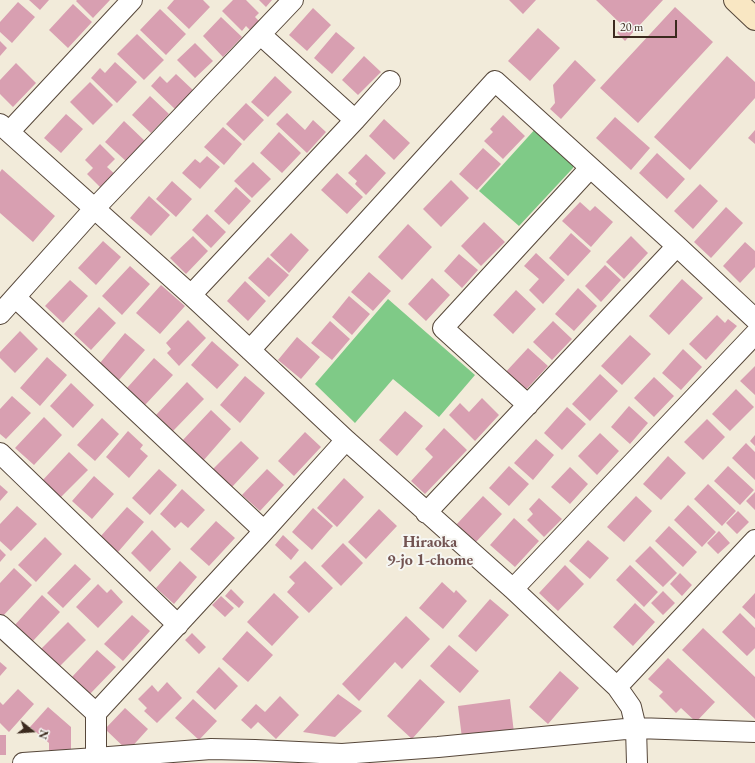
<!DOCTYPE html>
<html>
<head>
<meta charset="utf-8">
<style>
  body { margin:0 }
  #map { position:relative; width:755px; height:763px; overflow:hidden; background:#f2ebda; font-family:"EB Garamond",serif }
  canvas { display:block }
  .north { position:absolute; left:12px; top:711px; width:40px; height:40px; -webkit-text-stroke:3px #f6f6f2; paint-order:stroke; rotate:107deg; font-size:11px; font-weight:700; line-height:16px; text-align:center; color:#3b2a1e }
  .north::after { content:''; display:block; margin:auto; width:14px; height:18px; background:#3b2a1e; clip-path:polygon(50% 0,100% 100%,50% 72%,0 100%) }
  .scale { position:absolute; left:613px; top:20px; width:64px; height:18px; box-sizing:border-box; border:2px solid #3b2a1e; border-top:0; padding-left:5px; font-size:12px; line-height:14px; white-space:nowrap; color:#3b2a1e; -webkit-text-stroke:3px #f6f6f2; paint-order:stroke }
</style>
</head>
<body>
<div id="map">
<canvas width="755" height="763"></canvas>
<div class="north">N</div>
<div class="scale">20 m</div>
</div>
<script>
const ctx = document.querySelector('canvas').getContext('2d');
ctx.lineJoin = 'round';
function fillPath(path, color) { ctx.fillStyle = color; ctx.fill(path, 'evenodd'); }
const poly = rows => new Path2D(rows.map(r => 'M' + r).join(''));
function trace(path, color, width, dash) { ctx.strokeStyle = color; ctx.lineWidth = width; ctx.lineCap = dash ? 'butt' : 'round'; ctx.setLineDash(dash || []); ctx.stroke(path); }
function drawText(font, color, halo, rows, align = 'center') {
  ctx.font = font + ' "EB Garamond",serif'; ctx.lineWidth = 4; ctx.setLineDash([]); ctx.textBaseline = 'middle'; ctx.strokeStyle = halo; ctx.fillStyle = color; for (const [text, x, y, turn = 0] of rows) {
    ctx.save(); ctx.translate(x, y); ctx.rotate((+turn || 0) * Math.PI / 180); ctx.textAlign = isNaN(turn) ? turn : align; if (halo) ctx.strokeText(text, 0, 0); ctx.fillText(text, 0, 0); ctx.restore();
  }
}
const green = poly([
  [537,127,575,160,573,168,519,226,479,191],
  [388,299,475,375,439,417,393,379,355,423,315,384]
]);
const building = poly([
  [29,0,49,0,40,10],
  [77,0,110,0,93,18,76,1],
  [174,0,203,0,210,7,189,29,167,8],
  [233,0,246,0,259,13,255,17,261,23,252,32,246,26,242,31,222,11],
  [259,0,272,0,266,7],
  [509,0,536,0,523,14],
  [596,0,663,0,625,41,617,33,623,26],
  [18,2,35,17,12,43,0,32,0,22],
  [73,4,92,22,68,48,49,30],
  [675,7,713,42,638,123,600,88],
  [313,8,331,25,307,51,289,35],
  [160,9,186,34,166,55,140,30],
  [221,17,242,37,223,57,203,36],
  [538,28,560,48,530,81,508,61],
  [336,32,355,48,332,74,314,58],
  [137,34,164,60,144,80,117,54],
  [0,41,7,48,0,56],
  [195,43,213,61,195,78,177,60],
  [364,56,381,72,358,95,342,80],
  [727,56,755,82,755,98,690,170,654,137],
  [575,60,596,80,561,119,550,109,555,103,553,85],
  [115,62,137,82,117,103,91,78,100,68,105,73],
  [16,63,36,83,13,107,0,94,0,80],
  [176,74,195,92,177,111,151,86,160,76,167,83],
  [275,76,292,92,268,117,251,102],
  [90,82,113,105,93,125,70,102],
  [150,96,169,114,151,133,132,115],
  [246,103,264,120,244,141,226,124],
  [287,113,305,130,313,120,326,132,307,153,276,124],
  [66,114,83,129,61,153,44,138],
  [503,115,525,136,503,159,484,141,493,132,490,129],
  [615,117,650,148,631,170,596,138],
  [384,119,410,143,394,160,369,136],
  [124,121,146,142,127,162,105,142],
  [223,127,242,144,224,165,204,147],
  [755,130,755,144,748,138],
  [279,132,301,153,282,173,260,153],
  [100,144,115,159,107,167,117,176,104,191,87,174,93,168,85,160],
  [483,148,501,164,477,190,459,174],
  [657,153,685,179,667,199,639,173],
  [366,154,386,173,366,195,355,184,357,181,348,173],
  [207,156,220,167,200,189,182,173,195,159,200,163],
  [253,162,271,179,252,198,234,181],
  [2,169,55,216,33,242,0,213,0,172],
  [337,173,363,197,347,214,321,190],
  [451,180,469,198,441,227,423,209],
  [172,181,192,199,176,217,156,199],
  [700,184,718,201,693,229,674,211],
  [236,187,251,201,229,225,214,211],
  [149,196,170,215,151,236,130,218],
  [580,202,590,211,595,206,613,222,591,247,562,221],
  [726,207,743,223,711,258,694,242],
  [207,214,226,232,211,248,192,230],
  [484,222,505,242,481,266,461,246],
  [408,224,432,247,402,280,378,257],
  [291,233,309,250,289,273,270,255],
  [571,233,591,251,568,276,549,258],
  [193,236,208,251,186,274,170,258],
  [631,236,648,253,624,279,606,262],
  [103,241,121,257,96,285,78,268],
  [745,242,755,251,755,267,740,283,723,266],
  [536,253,565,280,543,304,529,290,539,279,524,266],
  [459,254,478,270,462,288,444,271],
  [268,257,289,275,269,297,248,278],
  [605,265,621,280,601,302,585,286],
  [130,266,150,284,122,315,102,296],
  [369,272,391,291,373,311,351,292],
  [432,278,450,295,426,321,408,304],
  [682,279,703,298,669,335,649,316],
  [70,280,88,296,63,323,45,306],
  [245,281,266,301,248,321,227,301],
  [161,285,185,306,160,334,136,313],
  [578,288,597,306,574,331,555,314],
  [516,290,536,309,513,334,493,315],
  [349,296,370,314,352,335,332,317],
  [99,307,116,323,91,350,74,334],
  [717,315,725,323,728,319,737,326,706,360,689,344],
  [188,320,206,338,179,366,167,353,171,349,166,343],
  [330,321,350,339,332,360,311,343],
  [553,321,572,339,552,360,533,342],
  [20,331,38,349,15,373,0,358,0,352],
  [125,333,145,350,119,380,100,363],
  [630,335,651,354,622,385,601,366],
  [297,337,320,357,301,379,278,360],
  [212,341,239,365,217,389,191,365],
  [528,348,548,366,522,394,502,376],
  [683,349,702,367,681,390,662,373],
  [47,357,67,375,40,406,20,388],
  [154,358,173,375,145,405,127,388],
  [755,366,755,395,740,381],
  [600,374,618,391,590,421,572,404],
  [245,376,265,393,240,423,220,405],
  [654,377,674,396,654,417,634,398],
  [187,382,204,399,173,431,156,415],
  [71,383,94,405,73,428,50,406],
  [736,389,754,407,730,431,712,414],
  [12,396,31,413,6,439,0,434,0,409],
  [482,398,499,415,475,441,449,415,460,403,469,412],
  [629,406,648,423,630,444,611,427],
  [567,407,586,424,562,450,544,433],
  [211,410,231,429,203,461,182,441],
  [405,411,423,426,397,456,379,440],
  [44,417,62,435,34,465,15,448],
  [102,418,119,434,95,461,77,445],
  [707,419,725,437,703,460,684,442],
  [444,428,467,450,425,494,411,481,433,457,425,449],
  [128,431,143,445,140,449,148,456,129,478,106,457],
  [305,432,321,447,294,476,278,461],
  [600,433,619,451,597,475,578,456],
  [755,435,755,446,750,441],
  [536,439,554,455,533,480,514,463],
  [241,441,259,458,232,487,213,469],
  [746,443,755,452,755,480,732,458],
  [69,452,88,470,59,499,41,482],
  [668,456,686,473,661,500,643,484],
  [509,466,529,484,509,506,489,488],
  [728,466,754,490,740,505,714,481],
  [570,467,588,484,570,504,551,487],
  [159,469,177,485,150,515,132,498],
  [267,469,284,485,260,511,242,495],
  [94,476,114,494,92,519,72,501],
  [344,478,364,497,337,527,317,508],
  [708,484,736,511,722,526,694,499],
  [0,485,8,492,0,501],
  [182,489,205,510,188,528,181,522,175,528,160,514],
  [755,492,755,510,746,501],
  [483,496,502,514,475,543,456,525],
  [636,496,652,511,624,542,607,527],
  [539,498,562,519,544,537,527,520,533,514,529,509],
  [688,505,716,532,702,547,674,520],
  [17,506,37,524,11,551,0,541,0,524],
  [127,507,144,522,118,552,100,537],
  [313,508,333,526,312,550,292,532],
  [379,509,397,526,366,559,348,542],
  [738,511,749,522,737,534,726,523],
  [514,518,539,541,515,567,490,545],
  [216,521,235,538,209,566,190,549],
  [669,526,697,552,683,567,655,541],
  [152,530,171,549,150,572,131,553],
  [719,531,730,543,718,554,707,543],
  [283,535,299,550,291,560,275,545],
  [45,537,62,554,36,582,18,565],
  [588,540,609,558,590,579,569,561],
  [343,543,363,563,341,586,321,566],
  [650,546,677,573,663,587,635,561],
  [0,549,6,555,0,562],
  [180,561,197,577,174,604,156,588],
  [305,561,333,588,309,613,287,592,295,583,289,577],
  [75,564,91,579,63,608,47,593],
  [565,565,584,584,558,611,539,593],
  [630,565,658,592,644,607,616,580],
  [14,568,32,585,2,617,0,614,0,583],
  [680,573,692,585,682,596,670,584],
  [442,582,454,593,456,590,467,601,443,629,419,608],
  [98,584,107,593,111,589,123,602,98,628,76,607],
  [231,589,244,602,239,608,225,596],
  [663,591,675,603,663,615,651,603],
  [274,593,299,617,272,646,247,622],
  [755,593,755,619,742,607],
  [42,595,60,612,32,642,14,626],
  [221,596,234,608,225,617,212,605],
  [490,599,509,615,476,652,458,636],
  [635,603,655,622,633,646,613,627],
  [740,613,755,628,755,648,747,656,722,632],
  [132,615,150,631,123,661,104,644],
  [406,616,430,639,402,669,395,662,359,701,342,684],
  [68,622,86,640,57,669,39,651],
  [703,628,755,677,755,719,682,650],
  [247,631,273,655,248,682,222,659],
  [192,633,206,647,199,654,185,640],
  [449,645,479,671,460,693,430,666],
  [97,650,116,667,90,694,72,677],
  [668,658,715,702,696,722,681,708,676,713,659,696,663,692,648,679],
  [0,662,7,668,0,676],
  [219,667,238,686,215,710,196,692],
  [560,671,579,688,548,724,529,707],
  [420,679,445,702,412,739,387,716],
  [167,682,182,698,157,723,144,711,147,708,138,699,152,685,158,692],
  [18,689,34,704,9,732,0,723,0,702,3,705],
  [338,694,362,711,335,737,303,732],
  [280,696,299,715,276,739,258,722,251,729,241,720,256,704,265,712],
  [193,699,217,721,199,740,175,718],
  [510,699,514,733,462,738,458,706],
  [48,707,71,727,71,753,49,754,49,743,30,727],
  [125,708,148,729,128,751,105,729],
  [0,735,6,735,6,755,0,755]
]);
const minor = poly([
  [261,35,355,120],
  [0,124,191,295,250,350,346,440,513,589,617,687,631,707,636,728,637,763],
  [9,132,132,0],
  [191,295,355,120,390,81],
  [16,298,264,531],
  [0,314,94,209,293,0],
  [250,350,495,81,677,246,755,319],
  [528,405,443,328,590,168],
  [0,453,178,625],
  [426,513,677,246],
  [513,589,755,334],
  [0,625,96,713],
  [617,687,755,540],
  [96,758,96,713,264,531,346,440],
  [23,763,96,758,211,749,255,750,342,754,438,747,636,728,755,732]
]);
const secondary = poly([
  [735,0,755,19]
]);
const neighbourhoodNames = [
  ["Hiraoka",430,543],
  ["9-jo 1-chome",430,561]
];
fillPath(green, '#7fca87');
fillPath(building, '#d89fb1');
trace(minor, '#56473a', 22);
trace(secondary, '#56473a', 24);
trace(minor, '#fff', 20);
trace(secondary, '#f9e7c3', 22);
drawText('bold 16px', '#725351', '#f6f6f2', neighbourhoodNames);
</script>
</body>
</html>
